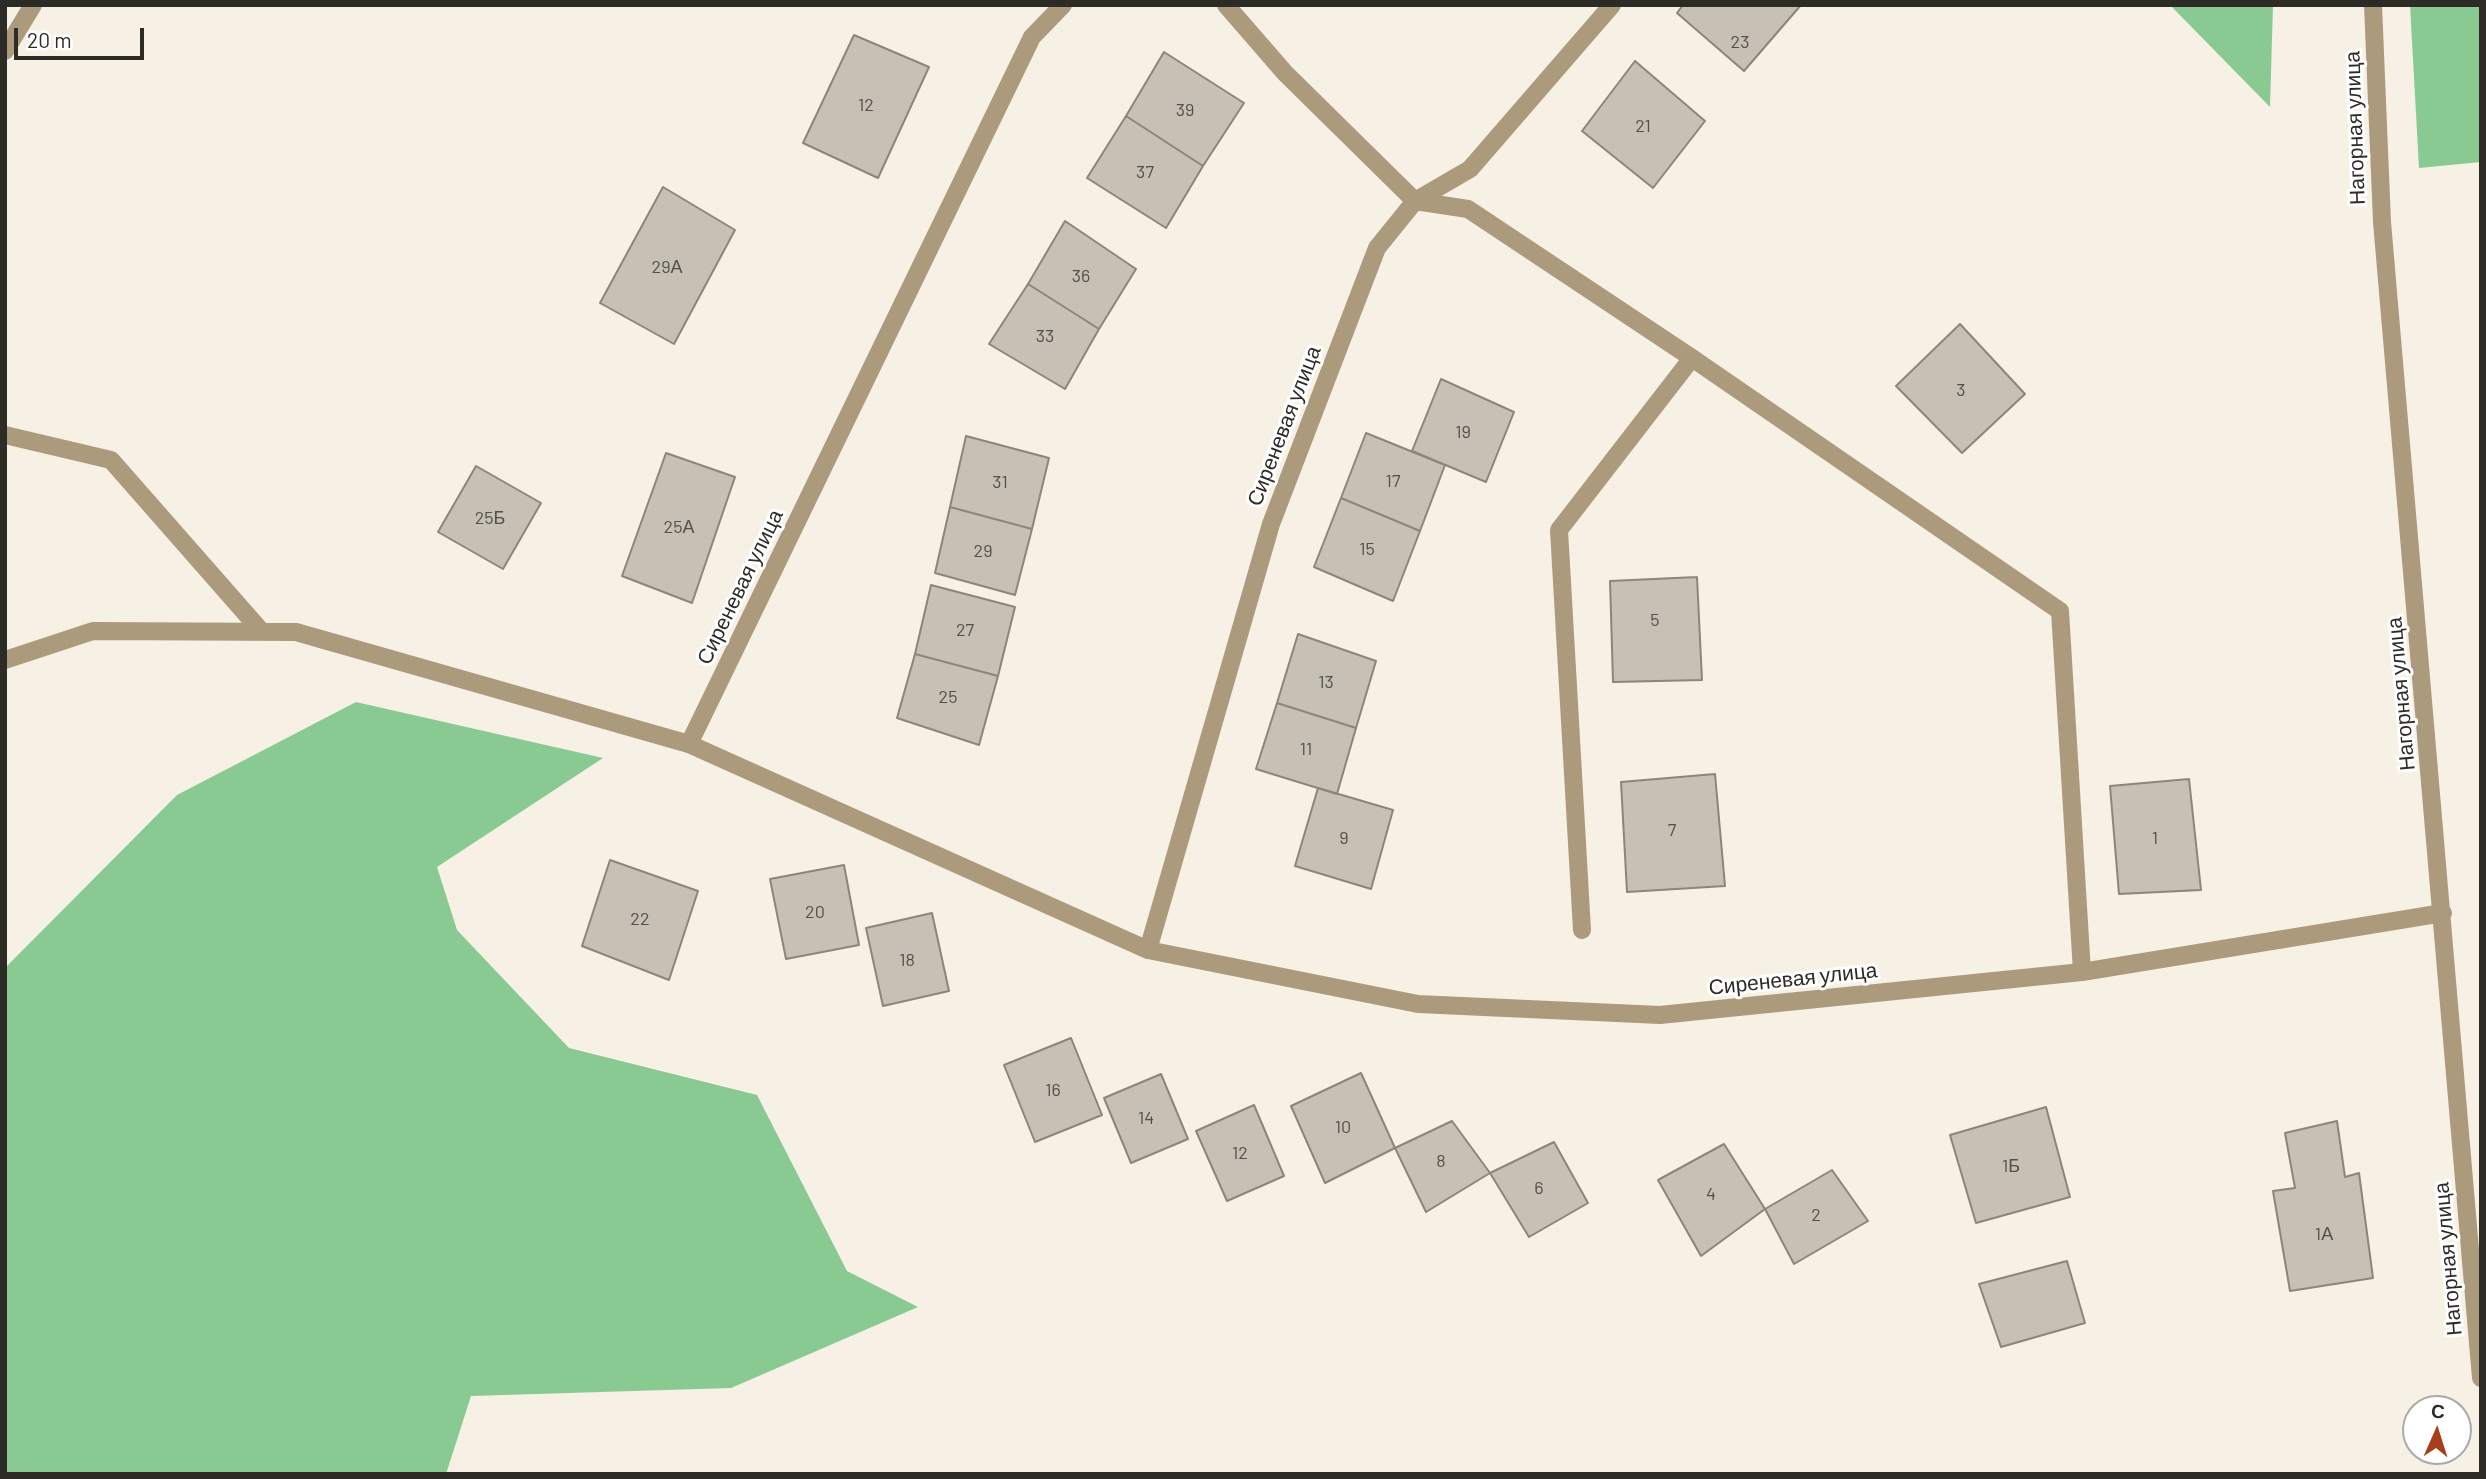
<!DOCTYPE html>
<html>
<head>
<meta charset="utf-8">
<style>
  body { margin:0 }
  #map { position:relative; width:2486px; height:1479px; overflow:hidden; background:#f6f1e4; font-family:Barlow,sans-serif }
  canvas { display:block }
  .frame { position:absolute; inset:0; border:7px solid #2d2b26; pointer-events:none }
  .north { position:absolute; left:2402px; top:1395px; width:70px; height:70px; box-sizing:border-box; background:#fff; border:2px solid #abaaa8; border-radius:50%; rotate:3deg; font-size:19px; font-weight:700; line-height:28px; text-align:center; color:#2d2b26 }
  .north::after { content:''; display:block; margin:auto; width:24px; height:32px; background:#a53e1a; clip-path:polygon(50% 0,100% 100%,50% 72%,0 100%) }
  .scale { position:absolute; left:14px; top:28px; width:130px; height:32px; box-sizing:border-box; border:4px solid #2d2b26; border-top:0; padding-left:9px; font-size:21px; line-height:24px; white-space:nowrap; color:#2d2b26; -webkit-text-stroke:5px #fff; paint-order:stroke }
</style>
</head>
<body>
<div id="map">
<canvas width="2486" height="1479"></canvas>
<div class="frame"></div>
<div class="north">С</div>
<div class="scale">20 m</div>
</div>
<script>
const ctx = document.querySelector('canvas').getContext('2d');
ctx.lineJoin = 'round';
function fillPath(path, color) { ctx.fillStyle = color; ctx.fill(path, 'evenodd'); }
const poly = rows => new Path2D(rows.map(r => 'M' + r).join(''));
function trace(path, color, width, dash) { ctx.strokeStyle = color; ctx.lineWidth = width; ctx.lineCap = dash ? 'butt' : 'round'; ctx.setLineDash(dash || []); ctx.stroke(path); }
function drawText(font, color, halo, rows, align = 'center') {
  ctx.font = font + ' Barlow,sans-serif'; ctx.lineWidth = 6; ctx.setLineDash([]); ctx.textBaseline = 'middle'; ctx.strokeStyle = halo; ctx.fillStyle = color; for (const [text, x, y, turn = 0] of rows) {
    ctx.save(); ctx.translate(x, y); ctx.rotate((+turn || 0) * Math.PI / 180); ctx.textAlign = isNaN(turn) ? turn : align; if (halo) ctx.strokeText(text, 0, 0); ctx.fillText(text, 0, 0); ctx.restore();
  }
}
const forest = poly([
  [2170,5,2273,5,2270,107],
  [2410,5,2481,5,2481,162,2419,168],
  [356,702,603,758,437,867,457,930,569,1048,757,1095,847,1271,918,1307,731,1388,471,1396,446,1474,5,1474,5,968,177,795]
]);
const building = poly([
  [1683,5,1801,5,1744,71,1677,13,1683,5],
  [854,35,929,67,878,178,803,143,854,35],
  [1164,52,1244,103,1203,166,1126,116,1164,52],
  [1635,61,1705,121,1653,188,1582,131,1635,61],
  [1126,116,1203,166,1166,228,1087,178,1126,116],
  [663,187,735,230,674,344,600,303,663,187],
  [1065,221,1136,269,1099,329,1028,284,1065,221],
  [1028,284,1099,329,1065,389,989,344,1028,284],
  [1960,324,2025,394,1962,453,1896,386,1960,324],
  [1441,379,1514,412,1486,482,1412,451,1441,379],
  [1366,433,1445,465,1420,531,1341,498,1366,433],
  [966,436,1049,458,1032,529,950,507,966,436],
  [666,453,735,477,692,603,622,576,666,453],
  [476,466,541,503,503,569,438,532,476,466],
  [1341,498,1420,531,1393,601,1314,567,1341,498],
  [950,507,1032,529,1015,595,935,573,950,507],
  [1697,577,1702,680,1613,682,1610,581,1697,577],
  [931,585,1015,607,998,676,915,654,931,585],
  [1298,634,1376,661,1356,728,1277,703,1298,634],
  [915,654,998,676,979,745,897,718,915,654],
  [1277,703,1356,728,1337,794,1256,769,1277,703],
  [1715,774,1725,886,1627,892,1621,782,1715,774],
  [2189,779,2201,890,2119,894,2110,786,2189,779],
  [1318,788,1393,810,1371,889,1295,866,1318,788],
  [610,860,698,891,669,980,582,946,610,860],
  [844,865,859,945,786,959,770,879,844,865],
  [932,913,949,991,883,1006,866,928,932,913],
  [1071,1038,1102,1115,1035,1142,1004,1065,1071,1038],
  [1361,1073,1395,1148,1325,1183,1291,1106,1361,1073],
  [1161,1074,1188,1139,1131,1163,1104,1098,1161,1074],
  [1254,1105,1284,1176,1227,1201,1196,1131,1254,1105],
  [2046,1107,2070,1197,1976,1223,1950,1135,2046,1107],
  [1452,1121,1490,1173,1426,1212,1395,1148,1452,1121],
  [2337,1121,2345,1177,2359,1173,2373,1278,2290,1291,2273,1191,2295,1188,2285,1133,2337,1121],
  [1554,1142,1588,1203,1529,1237,1490,1173,1554,1142],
  [1724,1144,1765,1209,1701,1256,1658,1180,1724,1144],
  [1832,1170,1868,1221,1794,1264,1765,1209,1832,1170],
  [2067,1261,2085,1323,2001,1347,1979,1284,2067,1261]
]);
const service = poly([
  [1582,930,1559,530,1692,358]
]);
const minor = poly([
  [1226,5,1285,73,1415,201,1468,209,1692,358,2060,611,2082,972],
  [2373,5,2382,222,2481,1378],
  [5,51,33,5],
  [5,435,111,460,262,632],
  [5,660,93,631,296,632,689,744,1148,950,1418,1004,1660,1015,2082,972,2443,913],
  [689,744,1032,37,1063,5],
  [1148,950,1271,524,1377,248,1415,201,1470,169,1612,5]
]);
const numberNames = [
  ["23",1740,42],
  ["12",866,105],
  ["39",1185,110],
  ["21",1643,126],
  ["37",1145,172],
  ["29А",667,267],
  ["36",1081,276],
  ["33",1045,336],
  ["3",1961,390],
  ["19",1463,432],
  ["17",1393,481],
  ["31",1000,482],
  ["25Б",490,518],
  ["25А",679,527],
  ["15",1367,549],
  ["29",983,551],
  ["5",1655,620],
  ["27",965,630],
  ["13",1326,682],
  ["25",948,697],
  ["11",1306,749],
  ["7",1672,830],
  ["9",1344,838],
  ["1",2155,838],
  ["20",815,912],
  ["22",640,919],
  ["18",907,960],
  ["16",1053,1090],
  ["14",1146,1118],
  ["10",1343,1127],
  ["12",1240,1153],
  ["8",1441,1161],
  ["1Б",2011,1166],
  ["6",1539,1188],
  ["4",1711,1194],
  ["2",1816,1215],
  ["1А",2324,1234]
];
const streetNames = [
  ["Нагорная улица",2355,128,-92],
  ["Сиреневая улица",1284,426,-69],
  ["Сиреневая улица",740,587,-64],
  ["Нагорная улица",2401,694,-95],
  ["Сиреневая улица",1793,979,-6],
  ["Нагорная улица",2448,1259,-95]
];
fillPath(forest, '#89ca92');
fillPath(building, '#c6c1b4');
trace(building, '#8b867a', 2);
trace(service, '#ac9a7d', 18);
trace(minor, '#ac9a7d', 18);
drawText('18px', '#53504a', null, numberNames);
drawText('21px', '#2d2b26', '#fff', streetNames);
</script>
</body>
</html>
